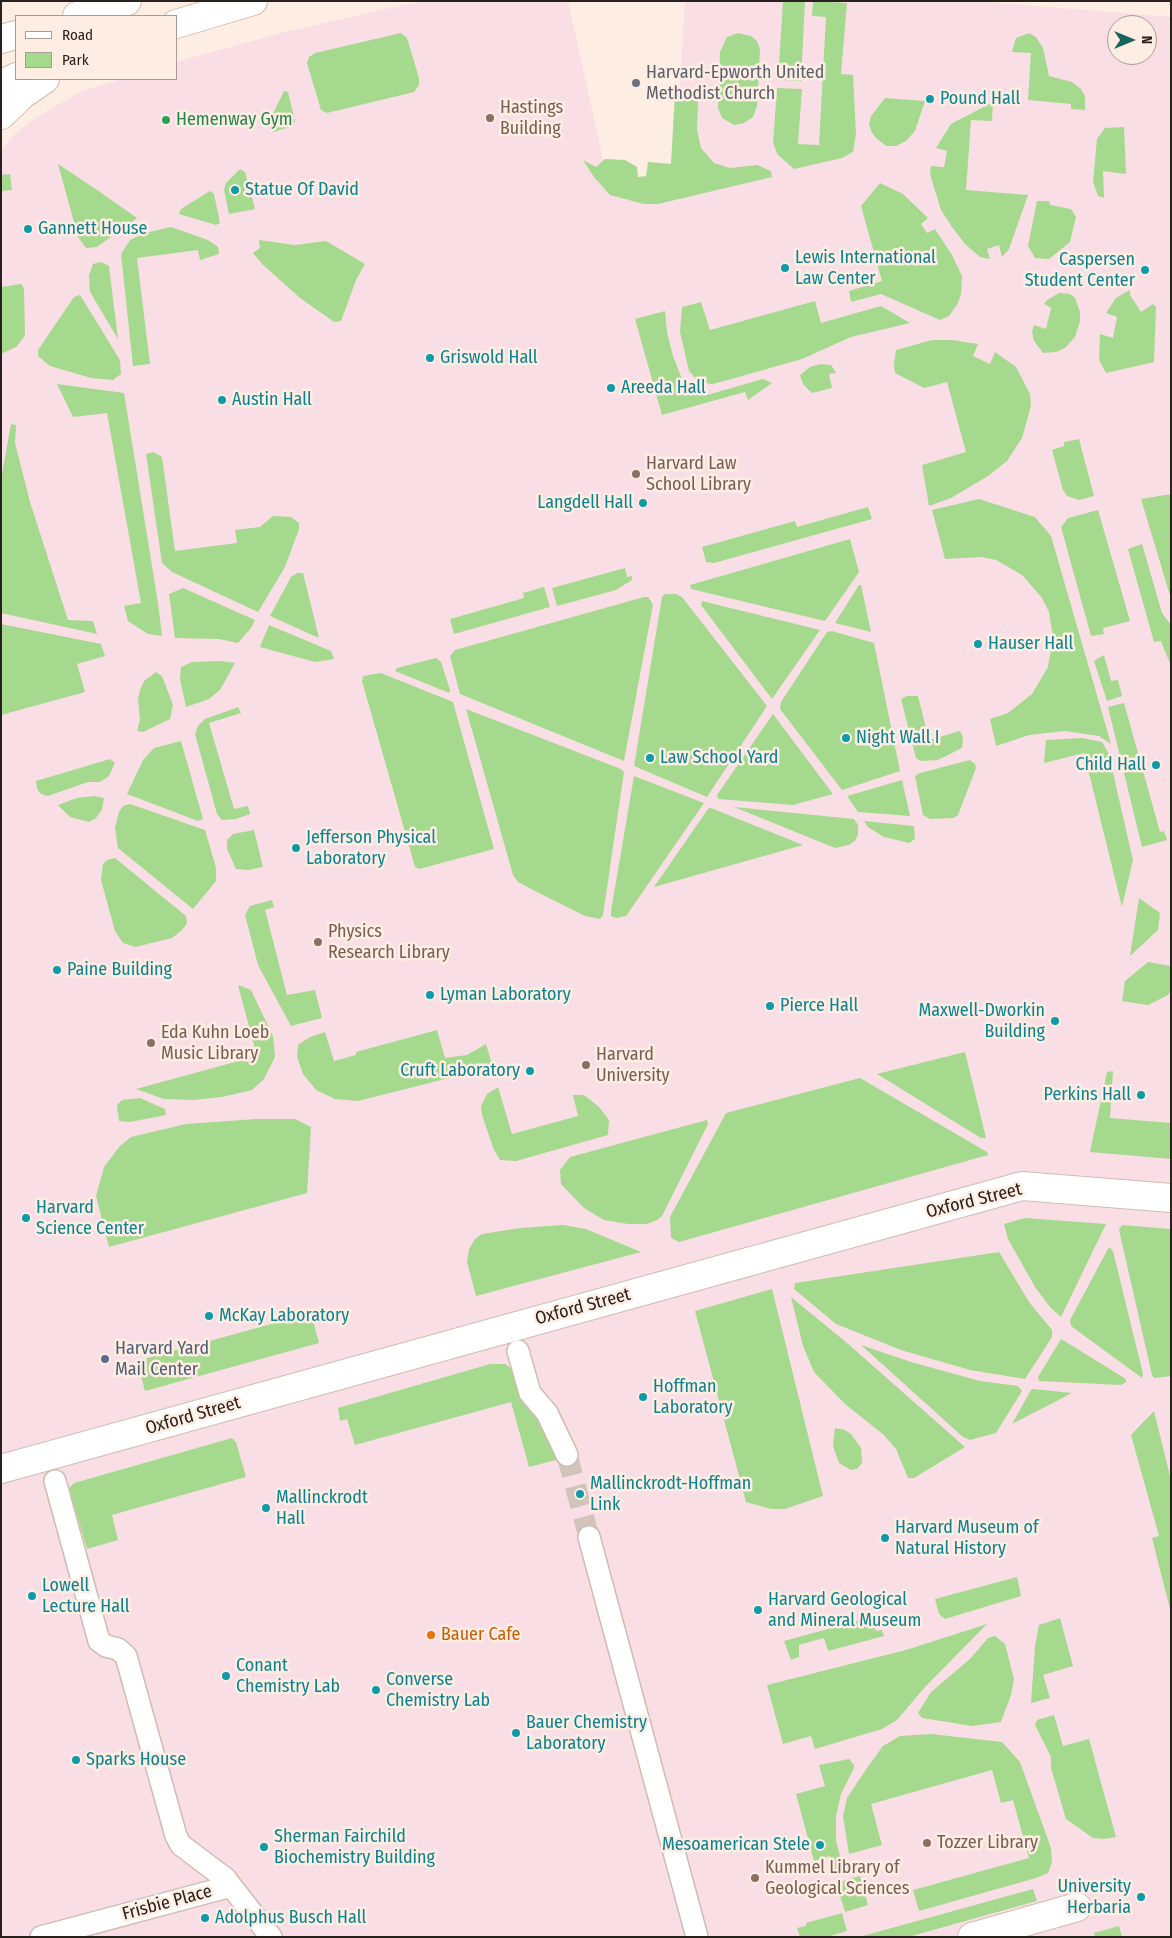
<!DOCTYPE html>
<html>
<head>
<meta charset="utf-8">
<style>
  body { margin:0 }
  #map { position:relative; width:1172px; height:1938px; overflow:hidden; background:#feede3; font-family:"Fira Sans Condensed",sans-serif }
  canvas { display:block }
  .frame { position:absolute; inset:0; border:2px solid #29211d; pointer-events:none }
  .legend { position:absolute; left:15px; top:15px; width:162px; height:65px; box-sizing:border-box; background:#feede3; border:1px solid #a99b94; margin:0; padding:6px 9px; list-style:none; font-size:15px; color:#29211d }
  .legend li { display:flex; align-items:center; gap:10px; height:25px }
  .legend b { width:25px; border:1px solid #a99b94 }
  .north { position:absolute; left:1107px; top:15px; width:50px; height:50px; box-sizing:border-box; background:#feede3; border:1px solid #a99b94; border-radius:50%; rotate:90deg; font-size:14px; font-weight:700; line-height:20px; text-align:center; color:#29211d }
  .north::after { content:''; display:block; margin:auto; width:18px; height:22px; background:#17645f; clip-path:polygon(50% 0,100% 100%,50% 72%,0 100%) }
</style>
</head>
<body>
<div id="map">
<canvas width="1172" height="1938"></canvas>
<div class="frame"></div>
<ul class="legend">
<li><b style="height:6px;background:#fff"></b>Road</li>
<li><b style="height:14px;background:#a5d98e"></b>Park</li>
</ul>
<div class="north">N</div>
</div>
<script>
const ctx = document.querySelector('canvas').getContext('2d');
ctx.lineJoin = 'round';
function fillPath(path, color) { ctx.fillStyle = color; ctx.fill(path, 'evenodd'); }
const poly = rows => new Path2D(rows.map(r => 'M' + r).join(''));
function trace(path, color, width, dash) { ctx.strokeStyle = color; ctx.lineWidth = width; ctx.lineCap = dash ? 'butt' : 'round'; ctx.setLineDash(dash || []); ctx.stroke(path); }
function drawText(font, color, halo, rows, align = 'center') {
  ctx.font = font + ' "Fira Sans Condensed",sans-serif'; ctx.lineWidth = 5; ctx.setLineDash([]); ctx.textBaseline = 'middle'; ctx.strokeStyle = halo; ctx.fillStyle = color; for (const [text, x, y, turn = 0] of rows) {
    ctx.save(); ctx.translate(x, y); ctx.rotate((+turn || 0) * Math.PI / 180); ctx.textAlign = isNaN(turn) ? turn : align; if (halo) ctx.strokeText(text, 0, 0); ctx.fillText(text, 0, 0); ctx.restore();
  }
}
const education = poly([
  [421,1,568,1,606,173,673,192,685,1,975,1,1171,17,1171,1937,1,1937,1,151,15,134,35,118,82,91,122,79,176,79,176,62,281,33],
  [1117,25,1147,25,1147,55,1117,55]
]);
const green = poly([
  [783,1,805,1,801,81,778,80],
  [813,1,847,3,841,74,853,75,856,134,853,152,842,158,794,169,778,155,773,143,777,88,802,89,798,144,819,145,826,17,812,16],
  [401,33,407,38,419,78,419,85,414,92,327,113,321,110,307,63,309,57,315,53],
  [738,33,751,36,757,41,760,49,757,106,753,117,744,123,734,125,722,118,718,108,720,52,727,37],
  [1029,33,1036,37,1043,48,1049,76,1072,82,1081,89,1085,96,1085,110,1071,109,1071,104,1028,100,1031,53,1012,52,1016,38],
  [284,91,288,92,295,121,293,126,273,132,267,126],
  [675,92,698,100,697,130,701,148,714,163,730,168,757,165,771,171,772,177,658,204,644,204,610,195,594,177,583,160,596,167,605,159,625,160,637,167,638,177,646,176,648,162,671,164],
  [885,98,925,101,915,131,906,141,896,146,886,146,877,139,872,133,869,124,871,116],
  [993,102,992,121,971,120,966,190,1028,195,1009,249,1002,257,999,245,987,249,990,259,980,257,965,244,952,227,941,210,930,174,931,166,944,167,947,151,936,148,951,124],
  [1124,127,1126,174,1103,171,1104,198,1098,196,1093,182,1097,139,1105,128],
  [58,164,100,192,137,218,97,247,86,248,78,237],
  [240,169,245,172,255,209,229,214,224,190,226,183],
  [10,174,12,190,1,191,1,175],
  [880,183,903,194,928,218,921,224,927,233,935,229,952,255,962,276,961,294,958,303,949,316,940,320,881,294,851,302,849,291,882,281,861,206],
  [210,191,214,194,220,223,216,225,179,214,181,209],
  [1037,201,1049,201,1050,205,1071,209,1076,217,1070,242,1049,259,1035,258,1028,246],
  [171,227,208,240,218,247,219,254,200,260,198,250,137,258,150,364,133,366,121,254,130,240,145,233],
  [259,240,295,245,326,241,365,264,356,280,341,321,334,322,300,298,262,264,253,253,260,248],
  [101,262,109,266,118,339,90,292,89,275,93,264],
  [21,284,24,288,25,336,16,347,1,354,1,287],
  [1130,290,1130,295,1141,312,1153,304,1156,307,1154,362,1106,373,1099,360,1100,334,1113,338,1117,317,1106,313,1116,298],
  [1059,293,1070,294,1075,298,1080,312,1080,321,1075,337,1065,348,1056,352,1043,353,1034,341,1032,332,1034,325,1046,329,1051,308,1044,304,1047,300],
  [80,295,120,360,121,374,113,380,91,378,50,366,38,356,38,350,74,297],
  [815,301,821,323,881,306,910,323,851,337,802,359,728,380,712,384,699,382,689,371,680,332,682,307,701,302,710,330],
  [665,311,667,332,673,356,682,379,696,394,707,395,763,379,772,383,748,400,745,392,662,415,635,319],
  [932,340,952,340,978,344,973,356,990,364,995,352,1016,367,1030,394,1031,406,1022,438,1007,461,988,476,951,498,929,506,922,465,966,452,947,382,924,388,895,373,894,364,896,350],
  [821,364,831,365,836,373,829,374,832,388,812,393,803,384,800,375,810,367],
  [57,384,124,393,158,603,162,636,148,634,128,621,124,606,141,603,107,413,73,417],
  [11,424,16,425,15,443,30,502,68,620,93,621,97,634,1,613,1,480],
  [1079,439,1094,496,1079,500,1067,496,1063,490,1052,450,1064,446,1064,442],
  [153,452,162,457,175,551,237,543,235,530,260,527,273,516,291,517,299,523,299,529,285,567,258,612,172,572,162,563,146,454],
  [1171,494,1171,599,1141,499],
  [979,499,1035,517,1051,536,1111,744,1099,736,1065,731,1029,735,996,746,990,719,1008,713,1032,694,1048,667,1053,637,1049,612,1042,598,1022,575,996,560,981,557,945,559,932,510],
  [868,507,872,519,714,563,706,562,702,547,795,521,797,527],
  [1098,510,1130,621,1103,628,1104,634,1091,636,1061,527,1068,518],
  [850,539,859,572,825,621,691,589,690,585],
  [1142,544,1162,613,1171,625,1171,666,1161,641,1154,642,1128,549],
  [625,568,627,577,632,576,632,580,616,590,557,606,552,588],
  [297,573,303,573,319,638,270,616,291,577],
  [859,585,861,585,871,632,835,623],
  [544,587,550,607,454,634,450,619,524,598,523,593],
  [183,588,255,620,251,628,238,643,219,639,175,638,169,594],
  [665,594,676,594,682,597,767,706,707,797,634,766,662,597],
  [644,597,648,597,653,605,624,761,460,694,450,656,455,650],
  [702,601,820,630,772,699,701,605],
  [1,624,101,644,105,656,77,664,85,692,1,715],
  [269,625,331,651,334,659,315,662,260,647],
  [832,631,874,643,900,771,842,790,780,709,781,702,827,632],
  [1104,655,1111,681,1118,680,1122,696,1107,701,1094,661],
  [436,658,441,662,450,690,449,693,395,671,397,668],
  [220,661,235,663,220,690,209,699,186,707,180,679,181,667,192,662],
  [156,672,162,676,173,705,170,719,143,732,137,731,140,720,138,699,140,690,144,681],
  [381,673,453,702,494,849,419,869,415,867,362,681,363,676],
  [907,696,918,696,929,740,960,731,963,737,962,748,938,760,921,761,916,758,901,699],
  [1124,703,1160,832,1164,831,1167,840,1142,847,1108,707],
  [238,707,241,713,209,723,234,809,248,806,250,814,236,819,222,820,217,814,195,734,198,726,205,719],
  [466,709,621,769,624,772,603,915,600,919,585,916,535,891,518,882,513,875],
  [773,714,833,794,793,805,718,799,717,795],
  [1082,738,1102,742,1109,754,1116,786,1133,860,1122,907,1084,753,1044,763,1046,740],
  [181,741,203,819,198,821,127,794,143,760,154,748],
  [110,759,115,763,109,776,100,782,88,782,48,796,41,794,37,789,36,781],
  [970,760,975,764,976,768,958,815,954,818,930,819,923,815,915,776,920,773],
  [634,776,704,803,626,916,616,918,611,916,611,911],
  [902,780,910,816,858,812,847,796],
  [94,796,104,798,102,810,95,819,89,822,70,817,58,805,77,798],
  [130,804,205,830,216,868,216,881,193,909,118,848,115,828,119,812,123,806],
  [734,807,854,819,858,825,858,834,855,841,849,845,835,848],
  [711,808,803,845,654,887,708,809],
  [864,821,914,826,915,839,909,843,884,837,868,827],
  [254,830,263,867,248,870,236,869,227,849,227,840,233,834],
  [115,858,186,916,187,923,182,930,172,938,135,947,123,943,115,931,101,880,103,864,107,860],
  [1139,898,1160,913,1158,930,1130,956],
  [272,900,274,907,265,910,287,995,315,990,322,1018,291,1026,258,965,245,915,250,906],
  [1148,962,1171,966,1171,990,1168,995,1148,1005,1122,1001,1125,981],
  [238,985,251,990,273,1036,275,1057,264,1079,252,1090,222,1097,194,1100,164,1099,136,1089,257,1056],
  [437,1030,445,1058,467,1055,486,1044,493,1067,358,1101,335,1099,316,1090,303,1074,297,1057,298,1045,310,1037,325,1032,334,1061,356,1055,356,1052],
  [965,1052,986,1138,981,1138,877,1074],
  [1113,1071,1110,1118,1171,1123,1171,1159,1090,1152,1107,1072],
  [860,1078,987,1152,988,1155,679,1242,671,1238,670,1217,726,1113],
  [498,1087,512,1134,578,1116,573,1095,584,1095,599,1107,609,1120,608,1135,516,1161,500,1160,494,1150,482,1115,481,1106,487,1094],
  [140,1098,165,1109,166,1115,130,1122,119,1121,117,1105,122,1100],
  [256,1119,295,1119,311,1127,307,1193,109,1247,96,1196,104,1167,120,1146,131,1137,186,1124],
  [707,1120,708,1124,662,1216,657,1220,647,1224,628,1224,604,1220,584,1208,561,1184,560,1170,570,1157],
  [1025,1218,1106,1224,1061,1317,1050,1307,1035,1287,1008,1239,1004,1224],
  [563,1225,586,1229,641,1252,476,1296,467,1262,469,1249,475,1239,482,1234,520,1228],
  [1122,1225,1171,1229,1171,1376,1154,1378,1152,1375,1119,1230],
  [1109,1247,1113,1251,1143,1374,1142,1378,1071,1326,1070,1320],
  [999,1252,1029,1302,1052,1330,1052,1337,1025,1379,970,1370,901,1350,836,1324,794,1289,795,1283],
  [772,1289,823,1496,785,1509,771,1509,746,1502,695,1311],
  [791,1297,847,1343,965,1447,914,1478,908,1478,896,1449,884,1435,845,1404,814,1372,803,1346],
  [311,1313,319,1343,145,1391,137,1361],
  [1061,1339,1126,1379,1126,1382,1121,1385,1039,1381,1038,1377],
  [861,1345,911,1362,980,1381,1018,1386,1022,1391,996,1433,970,1440,963,1437],
  [490,1364,505,1364,512,1369,527,1407,548,1433,556,1460,529,1467,511,1402,355,1445,347,1419,340,1421,338,1408],
  [1033,1389,1072,1393,1012,1424,1031,1390],
  [1154,1411,1171,1480,1171,1613,1152,1538,1159,1536,1131,1435],
  [835,1428,845,1430,851,1434,861,1448,862,1463,857,1469,851,1470,839,1463,833,1446],
  [232,1438,236,1442,246,1477,112,1515,118,1540,87,1549,69,1488,74,1483],
  [1017,1577,1021,1596,945,1619,939,1614,935,1599],
  [872,1617,876,1631,882,1630,884,1636,828,1651,824,1638,799,1645,799,1657,791,1660,784,1641],
  [1060,1618,1073,1666,1043,1675,1050,1698,1031,1703,1035,1646,1039,1625],
  [987,1624,925,1687,897,1720,882,1729,815,1749,811,1736,783,1744,767,1685,906,1650],
  [995,1636,1005,1644,1014,1679,1011,1695,1001,1722,972,1726,922,1718,918,1713,931,1692,970,1659,988,1638],
  [1054,1715,1063,1746,1089,1739,1116,1837,1104,1839,1093,1838,1066,1819,1051,1768,1051,1757,1035,1725,1037,1720],
  [931,1734,1002,1742,1020,1762,1051,1848,1052,1862,1048,1873,1036,1878,919,1911,913,1890,1029,1858,1013,1800,1001,1803,992,1770,871,1804,882,1845,849,1854,843,1816,847,1798,867,1768,883,1746,900,1736],
  [849,1759,854,1765,854,1768,841,1794,836,1816,836,1841,844,1871,834,1873,830,1856,814,1861,796,1794,825,1786,819,1765],
  [860,1876,868,1905,845,1912,836,1883],
  [1033,1889,1037,1901,908,1937,859,1937],
  [842,1913,847,1931,827,1937,800,1937,797,1928,806,1926,806,1923],
  [1119,1926,1122,1937,1095,1937,1094,1933]
]);
const pedestrianTunnel = poly([
  [567,1455,589,1537]
]);
const pedestrian = poly([
  [518,1351,530,1393,547,1413,567,1455],
  [55,1481,99,1641,106,1646,118,1649,126,1656,176,1836,181,1845,226,1879,231,1886],
  [589,1537,697,1937],
  [41,1937,231,1886,271,1937]
]);
const minor = poly([
  [972,1937,1077,1907]
]);
const tertiary = poly([
  [1,1469,1022,1186,1171,1198]
]);
const secondary = poly([
  [1,115,23,94,45,79]
]);
const primary = poly([
  [77,16,127,1],
  [176,24,253,1],
  [1,39,16,35],
  [1,85,16,77]
]);
const markers = [
  [636,83,5,"#6b7280"],
  [930,99,5,"#0f9aa8"],
  [490,118,5,"#8d6e63"],
  [166,120,5,"#2e9e5b"],
  [235,190,5,"#0f9aa8"],
  [28,229,5,"#0f9aa8"],
  [785,268,5,"#0f9aa8"],
  [1145,270,5,"#0f9aa8"],
  [430,358,5,"#0f9aa8"],
  [611,388,5,"#0f9aa8"],
  [222,400,5,"#0f9aa8"],
  [636,474,5,"#8d6e63"],
  [643,503,5,"#0f9aa8"],
  [978,644,5,"#0f9aa8"],
  [846,738,5,"#0f9aa8"],
  [650,758,5,"#0f9aa8"],
  [1156,765,5,"#0f9aa8"],
  [296,848,5,"#0f9aa8"],
  [318,942,5,"#8d6e63"],
  [57,970,5,"#0f9aa8"],
  [430,995,5,"#0f9aa8"],
  [770,1006,5,"#0f9aa8"],
  [1055,1021,5,"#0f9aa8"],
  [151,1043,5,"#8d6e63"],
  [586,1065,5,"#8d6e63"],
  [530,1071,5,"#0f9aa8"],
  [1141,1095,5,"#0f9aa8"],
  [26,1218,5,"#0f9aa8"],
  [209,1316,5,"#0f9aa8"],
  [105,1359,5,"#5c6f8a"],
  [643,1397,5,"#0f9aa8"],
  [580,1494,5,"#0f9aa8"],
  [266,1508,5,"#0f9aa8"],
  [885,1538,5,"#0f9aa8"],
  [32,1596,5,"#0f9aa8"],
  [758,1610,5,"#0f9aa8"],
  [431,1635,5,"#e8710a"],
  [226,1676,5,"#0f9aa8"],
  [376,1690,5,"#0f9aa8"],
  [516,1733,5,"#0f9aa8"],
  [76,1760,5,"#0f9aa8"],
  [927,1843,5,"#8d6e63"],
  [820,1845,5,"#0f9aa8"],
  [264,1847,5,"#0f9aa8"],
  [755,1878,5,"#8d6e63"],
  [1141,1897,5,"#0f9aa8"],
  [205,1918,5,"#0f9aa8"]
];
const worshipNames = [
  ["Harvard-Epworth United",646,73],
  ["Methodist Church",646,94]
];
const cultureNames = [
  ["Pound Hall",940,99],
  ["Statue Of David",245,190],
  ["Gannett House",38,229],
  ["Lewis International",795,258],
  ["Law Center",795,279],
  ["Caspersen",1135,260,"right"],
  ["Student Center",1135,281,"right"],
  ["Griswold Hall",440,358],
  ["Areeda Hall",621,388],
  ["Austin Hall",232,400],
  ["Langdell Hall",633,503,"right"],
  ["Hauser Hall",988,644],
  ["Night Wall I",856,738],
  ["Law School Yard",660,758],
  ["Child Hall",1146,765,"right"],
  ["Jefferson Physical",306,838],
  ["Laboratory",306,859],
  ["Paine Building",67,970],
  ["Lyman Laboratory",440,995],
  ["Pierce Hall",780,1006],
  ["Maxwell-Dworkin",1045,1011,"right"],
  ["Building",1045,1032,"right"],
  ["Cruft Laboratory",520,1071,"right"],
  ["Perkins Hall",1131,1095,"right"],
  ["Harvard",36,1208],
  ["Science Center",36,1229],
  ["McKay Laboratory",219,1316],
  ["Hoffman",653,1387],
  ["Laboratory",653,1408],
  ["Mallinckrodt-Hoffman",590,1484],
  ["Link",590,1505],
  ["Mallinckrodt",276,1498],
  ["Hall",276,1519],
  ["Harvard Museum of",895,1528],
  ["Natural History",895,1549],
  ["Lowell",42,1586],
  ["Lecture Hall",42,1607],
  ["Harvard Geological",768,1600],
  ["and Mineral Museum",768,1621],
  ["Conant",236,1666],
  ["Chemistry Lab",236,1687],
  ["Converse",386,1680],
  ["Chemistry Lab",386,1701],
  ["Bauer Chemistry",526,1723],
  ["Laboratory",526,1744],
  ["Sparks House",86,1760],
  ["Sherman Fairchild",274,1837],
  ["Biochemistry Building",274,1858],
  ["Mesoamerican Stele",810,1845,"right"],
  ["University",1131,1887,"right"],
  ["Herbaria",1131,1908,"right"],
  ["Adolphus Busch Hall",215,1918]
];
const educationNames = [
  ["Hastings",500,108],
  ["Building",500,129],
  ["Harvard Law",646,464],
  ["School Library",646,485],
  ["Physics",328,932],
  ["Research Library",328,953],
  ["Eda Kuhn Loeb",161,1033],
  ["Music Library",161,1054],
  ["Harvard",596,1055],
  ["University",596,1076],
  ["Tozzer Library",937,1843],
  ["Kummel Library of",765,1868],
  ["Geological Sciences",765,1889]
];
const leisureNames = [
  ["Hemenway Gym",176,120]
];
const streetNames = [
  ["Oxford Street",974,1201,-14],
  ["Oxford Street",583,1307,-15],
  ["Oxford Street",193,1416,-16],
  ["Frisbie Place",167,1903,-15]
];
const serviceNames = [
  ["Harvard Yard",115,1349],
  ["Mail Center",115,1370]
];
const foodNames = [
  ["Bauer Cafe",441,1635]
];
fillPath(education, '#f9dfe5');
fillPath(green, '#a5d98e');
trace(pedestrianTunnel, '#d3c4bb', 21, [21, 11]);
trace(pedestrian, '#d0bcb0', 24);
trace(minor, '#d0bcb0', 30);
trace(tertiary, '#d0bcb0', 30);
trace(secondary, '#d0bcb0', 30);
trace(primary, '#d0bcb0', 30);
trace(pedestrian, '#fff', 21);
trace(minor, '#fff', 28);
trace(tertiary, '#fff', 28);
trace(secondary, '#fff', 28);
trace(primary, '#fff', 28);
for (const [x, y, r, color] of markers) { const dot = new Path2D(); dot.arc(x, y, r, 0, 2 * Math.PI); ctx.fillStyle = color; ctx.fill(dot); trace(dot, '#feede3', 2); }
drawText('18px', '#5b616d', '#feede3', worshipNames, 'left');
drawText('18px', '#0d838f', '#feede3', cultureNames, 'left');
drawText('18px', '#785e54', '#feede3', educationNames, 'left');
drawText('18px', '#27864d', '#feede3', leisureNames, 'left');
drawText('18px', '#29211d', '#feede3', streetNames);
drawText('18px', '#4e5e75', '#feede3', serviceNames, 'left');
drawText('18px', '#c56008', '#feede3', foodNames, 'left');
</script>
</body>
</html>
